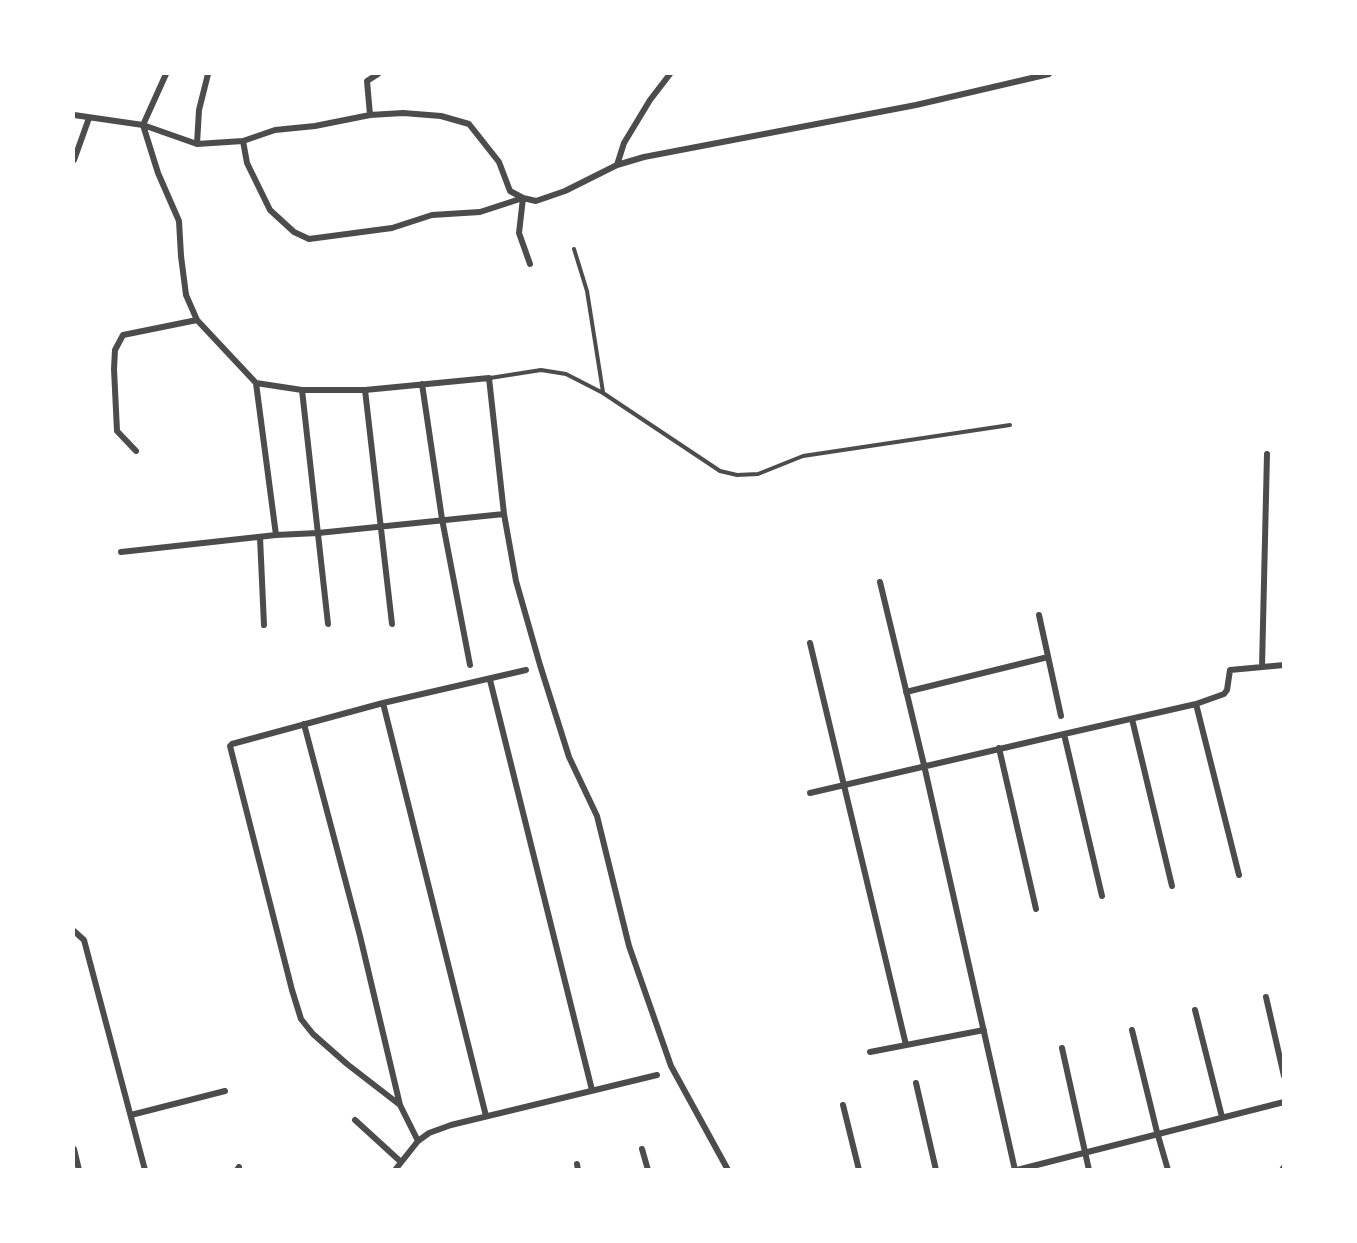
<!DOCTYPE html>
<html>
<head>
<meta charset="utf-8">
<style>
  body { margin:0 }
  #map { position:relative; width:1357px; height:1243px; overflow:hidden; background:#fff; font-family:"Noto Sans",sans-serif }
  canvas { display:block }
  .frame { position:absolute; inset:0; border:75px solid #fff; pointer-events:none }
</style>
</head>
<body>
<div id="map">
<canvas width="1357" height="1243"></canvas>
<div class="frame"></div>
</div>
<script>
const ctx = document.querySelector('canvas').getContext('2d');
ctx.lineJoin = 'round';
const poly = rows => new Path2D(rows.map(r => 'M' + r).join(''));
function trace(path, color, width, dash) { ctx.strokeStyle = color; ctx.lineWidth = width; ctx.lineCap = dash ? 'butt' : 'round'; ctx.setLineDash(dash || []); ctx.stroke(path); }
const service = poly([
  [574,249,587,291,603,392],
  [490,378,541,370,566,374,603,393,720,471,737,475,758,474,803,456,1010,425]
]);
const minor = poly([
  [166,74,143,125,158,173,179,221,181,256,186,295,197,320,256,383,302,390,365,390,489,378,504,514,516,581,540,665,569,757,597,816,629,946,671,1066,728,1170],
  [74,115,143,125,197,144,243,141,275,130,315,126,370,115,403,113,441,116,469,124,499,162,510,191,523,198,536,201,565,191,617,165,644,157,916,105,1049,74],
  [370,115,367,81,378,74],
  [243,141,247,163,270,210,294,232,309,239,392,228,432,215,480,212,523,198,519,233,530,264],
  [197,144,199,110,208,74],
  [74,160,89,118],
  [617,165,624,143,650,100,670,74],
  [256,383,276,535],
  [422,384,442,519,470,665],
  [302,390,328,624],
  [365,390,392,624],
  [136,451,117,431,114,369,115,350,123,335,197,320],
  [260,537,264,625],
  [121,552,276,535,318,533,504,514],
  [880,582,924,765,1015,1170],
  [1039,615,1061,716],
  [810,643,906,1045],
  [1262,667,1267,454],
  [490,680,592,1090],
  [906,692,1048,657],
  [383,703,486,1116],
  [1196,704,1239,875],
  [1132,719,1172,886],
  [304,724,360,936,400,1105,418,1141],
  [1064,734,1196,704,1224,694,1227,690,1230,670,1284,665],
  [999,748,1036,909],
  [810,793,1064,734,1102,896],
  [74,931,84,940,145,1170],
  [1266,997,1284,1076],
  [1195,1010,1222,1117],
  [1132,1030,1157,1132,1168,1170],
  [1062,1048,1089,1170],
  [870,1052,984,1030],
  [916,1083,936,1170],
  [400,1105,347,1064,313,1034,301,1019,292,990,230,746,232,744,383,703,526,670],
  [843,1105,859,1170],
  [131,1115,225,1091],
  [355,1120,401,1162],
  [74,1149,79,1170],
  [642,1149,648,1170],
  [577,1164,578,1170],
  [237,1170,239,1167],
  [395,1170,418,1141,429,1133,451,1125,657,1075],
  [1017,1170,1284,1102],
  [1282,1170,1284,1167]
]);
trace(service, '#4c4c4c', 4);
trace(minor, '#4c4c4c', 6);
</script>
</body>
</html>
